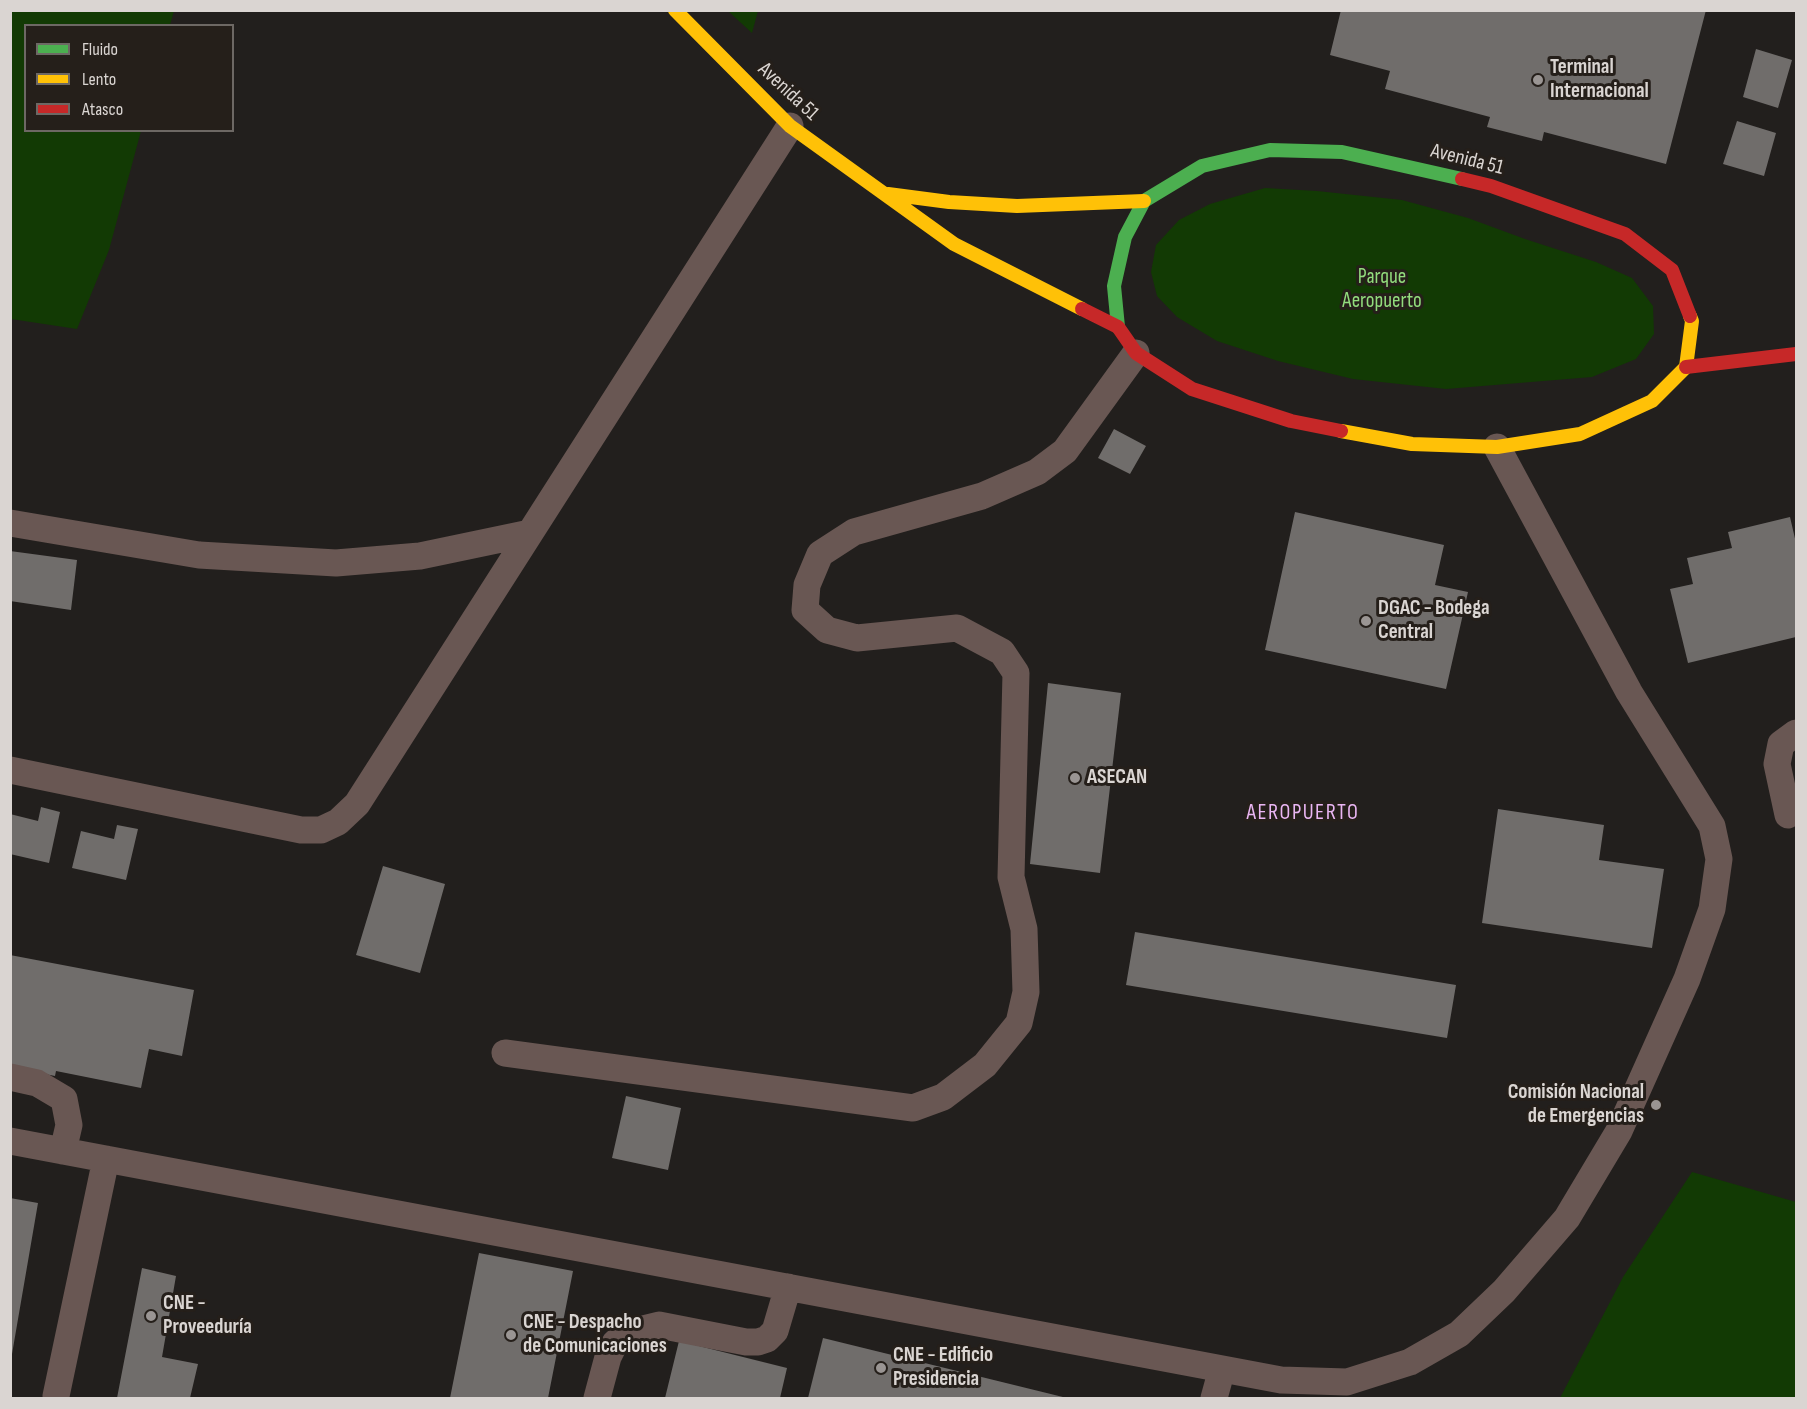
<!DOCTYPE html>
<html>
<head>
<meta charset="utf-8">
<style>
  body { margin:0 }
  #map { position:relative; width:1807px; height:1409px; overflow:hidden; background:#221f1d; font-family:"Sofia Sans Condensed",sans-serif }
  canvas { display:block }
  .frame { position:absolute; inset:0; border:12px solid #dad5d2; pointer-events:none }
  .legend { position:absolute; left:24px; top:24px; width:210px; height:108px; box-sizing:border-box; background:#251f1a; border:2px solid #6d6864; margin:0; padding:8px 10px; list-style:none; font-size:18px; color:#dad5d2 }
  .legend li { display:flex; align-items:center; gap:12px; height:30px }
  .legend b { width:30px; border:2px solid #6d6864 }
</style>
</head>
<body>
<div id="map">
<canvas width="1807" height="1409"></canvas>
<div class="frame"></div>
<ul class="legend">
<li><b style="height:8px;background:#4caf50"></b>Fluido</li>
<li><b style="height:8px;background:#ffc107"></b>Lento</li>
<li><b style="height:8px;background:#c62828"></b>Atasco</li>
</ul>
</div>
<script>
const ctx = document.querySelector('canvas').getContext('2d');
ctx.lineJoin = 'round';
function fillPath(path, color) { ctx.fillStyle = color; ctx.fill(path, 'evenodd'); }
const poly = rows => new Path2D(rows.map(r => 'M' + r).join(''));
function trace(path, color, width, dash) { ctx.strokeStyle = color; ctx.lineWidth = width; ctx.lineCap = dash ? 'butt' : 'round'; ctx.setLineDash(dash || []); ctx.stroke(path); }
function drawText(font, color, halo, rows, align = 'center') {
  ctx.font = font + ' "Sofia Sans Condensed",sans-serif'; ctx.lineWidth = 6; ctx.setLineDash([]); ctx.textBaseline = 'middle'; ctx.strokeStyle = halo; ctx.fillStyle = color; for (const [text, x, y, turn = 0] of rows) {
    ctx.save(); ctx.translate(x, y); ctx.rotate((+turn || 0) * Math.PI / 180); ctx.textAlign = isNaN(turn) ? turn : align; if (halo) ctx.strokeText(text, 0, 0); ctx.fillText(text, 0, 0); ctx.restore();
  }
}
const green = poly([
  [11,10,174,11,170,25,26,26,26,130,141,131,109,250,77,329,11,319],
  [728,11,758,11,752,33],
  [1265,188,1317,191,1402,200,1468,218,1525,239,1596,262,1632,278,1653,306,1654,334,1636,359,1592,377,1446,389,1353,379,1278,361,1217,341,1177,317,1157,296,1151,272,1156,245,1179,220,1210,204],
  [1692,1172,1796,1202,1796,1398,1560,1398,1623,1277]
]);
const building = poly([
  [1341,10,1706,10,1666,164,1544,132,1542,141,1487,127,1490,117,1385,89,1390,71,1330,55],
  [1756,49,1792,60,1778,108,1743,97],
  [1737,121,1776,133,1764,176,1723,164],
  [1114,429,1146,446,1130,474,1098,458],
  [1295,512,1444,545,1435,585,1468,592,1446,689,1265,650],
  [1790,517,1796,543,1796,637,1688,663,1670,589,1693,584,1687,558,1732,548,1728,532],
  [10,551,77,560,71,610,10,601],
  [1048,683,1121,693,1100,873,1030,864],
  [41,807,60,812,49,863,10,854,10,814,38,821],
  [1498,809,1604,825,1599,860,1664,869,1652,948,1482,923],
  [117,825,138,829,126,880,72,868,81,831,114,839],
  [383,866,445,884,420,973,356,955],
  [1135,932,1456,985,1447,1038,1126,985],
  [10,955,194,990,182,1056,149,1049,141,1088,56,1071,55,1076,10,1067],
  [626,1096,681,1108,668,1170,612,1158],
  [10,1198,38,1203,12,1354,10,1354],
  [479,1253,573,1271,548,1398,450,1398],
  [142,1268,176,1276,162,1357,198,1364,190,1398,117,1398],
  [823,1338,1067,1398,808,1398],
  [679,1341,787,1368,780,1398,665,1398]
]);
const lane = poly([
  [10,523,199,555,336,563,420,556,530,533],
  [10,770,301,830,321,830,338,822,357,804,790,126],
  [1788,815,1777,764,1781,744,1796,733],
  [505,1053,913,1108,943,1097,985,1065,1019,1023,1026,992,1024,929,1011,877,1016,673,1002,652,957,628,857,638,827,630,805,610,807,585,820,554,854,532,982,496,1037,472,1065,451,1136,353],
  [10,1077,37,1083,64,1099,69,1125,63,1151],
  [10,1141,1281,1380,1347,1382,1410,1362,1459,1334,1504,1291,1567,1218,1619,1131,1687,979,1712,909,1719,859,1712,826,1629,692,1497,447],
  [56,1396,106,1159],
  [597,1398,608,1357,615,1343,626,1333,659,1325,746,1342,758,1342,767,1339,775,1331,788,1287],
  [1214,1398,1222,1369]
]);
const fast = poly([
  [1118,327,1114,286,1125,237,1144,201,1202,166,1270,150,1342,152,1462,179]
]);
const slow = poly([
  [675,10,790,126,954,244,1082,309],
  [888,194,949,202,1017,206,1144,201],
  [1341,431,1412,444,1497,447,1580,434,1652,401,1686,367,1692,321,1690,316]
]);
const jam = poly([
  [1462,179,1491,186,1625,234,1672,270,1690,316],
  [1082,309,1118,327,1136,353,1192,389,1291,421,1341,431],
  [1686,367,1796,354]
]);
const markers = [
  [1538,80,6,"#9a9593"],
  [1366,621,6,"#9a9593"],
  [1075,778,6,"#9a9593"],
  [1656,1105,6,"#9a9593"],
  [151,1316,6,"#9a9593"],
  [511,1335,6,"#9a9593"],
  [881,1368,6,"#9a9593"]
];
const poiNames = [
  ["Terminal",1550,68],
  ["Internacional",1550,92],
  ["DGAC - Bodega",1378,609],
  ["Central",1378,633],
  ["ASECAN",1087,778],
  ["Comisión Nacional",1644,1093,"right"],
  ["de Emergencias",1644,1117,"right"],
  ["CNE -",163,1304],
  ["Proveeduría",163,1328],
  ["CNE - Despacho",523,1323],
  ["de Comunicaciones",523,1347],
  ["CNE - Edificio",893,1356],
  ["Presidencia",893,1380]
];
const streetNames = [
  ["Avenida 51",788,92,43],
  ["Avenida 51",1467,160,14]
];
const parkNames = [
  ["Parque",1382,278],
  ["Aeropuerto",1382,302]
];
const neighbourhoodNames = [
  ["AEROPUERTO",1303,813]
];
fillPath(green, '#123a04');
fillPath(building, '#706d6b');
trace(lane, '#695753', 27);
trace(fast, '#4caf50', 14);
trace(slow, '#ffc107', 14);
trace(jam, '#c62828', 14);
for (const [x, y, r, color] of markers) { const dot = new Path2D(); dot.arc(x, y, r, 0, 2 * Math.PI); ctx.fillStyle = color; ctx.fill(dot); trace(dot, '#251f1a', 2); }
drawText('bold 21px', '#dad5d2', '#251f1a', poiNames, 'left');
drawText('21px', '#dad5d2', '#251f1a', streetNames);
drawText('21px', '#92dc7d', '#251f1a', parkNames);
ctx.letterSpacing = '1.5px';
drawText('22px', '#eab6f3', '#251f1a', neighbourhoodNames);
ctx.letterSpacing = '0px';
</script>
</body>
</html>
